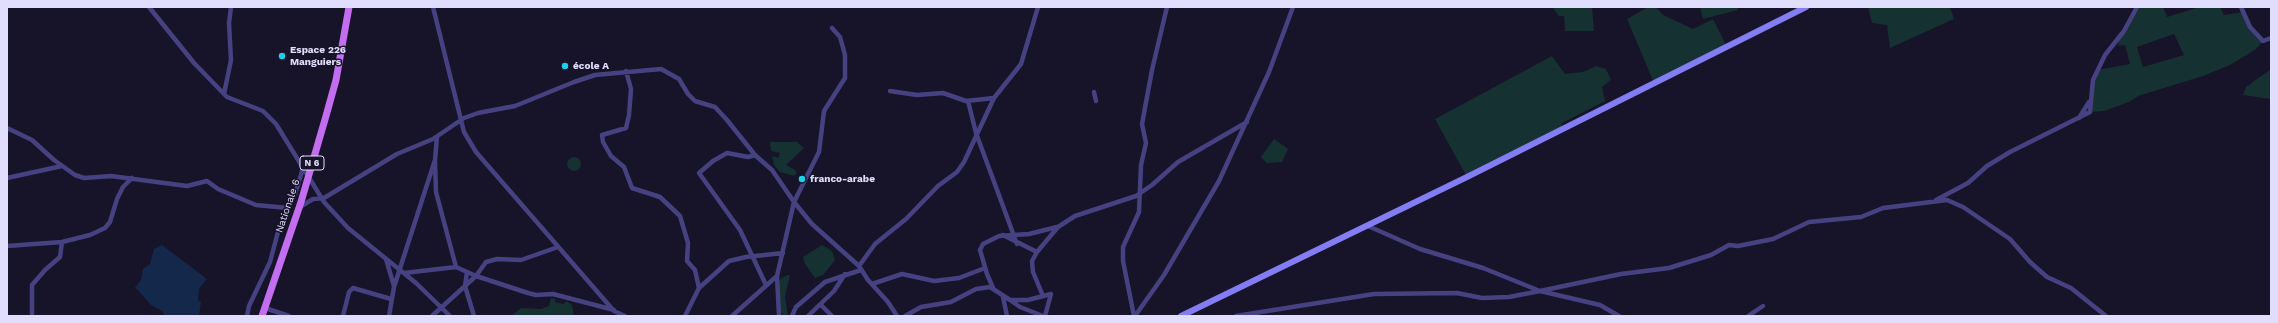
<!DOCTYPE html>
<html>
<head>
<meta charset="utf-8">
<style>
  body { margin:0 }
  #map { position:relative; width:2278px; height:323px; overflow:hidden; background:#171328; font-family:"Work Sans",sans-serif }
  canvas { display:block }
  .frame { position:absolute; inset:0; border:8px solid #e1ddfc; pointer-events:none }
</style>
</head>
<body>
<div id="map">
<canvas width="2278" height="323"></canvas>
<div class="frame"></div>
</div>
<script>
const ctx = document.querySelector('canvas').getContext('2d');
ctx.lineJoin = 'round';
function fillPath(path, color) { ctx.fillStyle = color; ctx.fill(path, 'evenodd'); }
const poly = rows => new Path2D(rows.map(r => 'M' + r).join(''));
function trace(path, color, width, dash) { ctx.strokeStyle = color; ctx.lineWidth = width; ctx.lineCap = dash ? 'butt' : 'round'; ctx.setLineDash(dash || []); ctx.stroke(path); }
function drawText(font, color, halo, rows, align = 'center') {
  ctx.font = font + ' "Work Sans",sans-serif'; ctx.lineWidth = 3; ctx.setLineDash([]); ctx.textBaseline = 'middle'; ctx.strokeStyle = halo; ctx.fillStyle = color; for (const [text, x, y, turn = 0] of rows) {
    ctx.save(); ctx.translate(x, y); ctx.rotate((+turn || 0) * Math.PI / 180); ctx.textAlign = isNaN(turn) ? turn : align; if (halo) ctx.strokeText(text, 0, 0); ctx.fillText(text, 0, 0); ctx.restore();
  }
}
const green = poly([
  [1552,7,1592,7,1594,31,1565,31,1564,16,1559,16],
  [1648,7,1656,7,1663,15,1693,29,1713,19,1727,47,1654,83,1627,19],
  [1700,7,1737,7,1738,10,1703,19],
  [1868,7,1950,7,1954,19,1890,48,1887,25,1872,23],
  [2137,7,2163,7,2167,17,2200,7,2220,7,2224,15,2243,12,2250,27,2263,41,2255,50,2230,65,2203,76,2138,96,2129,102,2104,111,2090,112,2093,80,2098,70,2130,64,2125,45,2119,46,2117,40],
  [2174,34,2184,55,2143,67,2137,47],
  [1552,56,1565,74,1583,72,1596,66,1606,69,1611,80,1602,87,1605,101,1562,123,1561,129,1467,177,1435,119],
  [2271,69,2271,99,2243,95,2246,87],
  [1274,139,1288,149,1282,162,1267,163,1261,157],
  [770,142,797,142,804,148,786,165,795,170,797,173,794,176,780,172,774,165,772,156,778,158,780,153,771,151],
  '567 164a7 7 0 1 1 14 0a7 7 0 1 1-14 0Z',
  [822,245,832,251,835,260,823,275,815,278,805,264,803,257],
  [788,275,790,275,785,297,788,316,783,316,779,308,779,282,781,278],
  [551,298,555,299,555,302,563,304,567,301,572,305,574,316,511,316,521,308,541,309,549,306]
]);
const water = poly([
  [162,245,207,279,199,289,198,300,201,302,199,316,165,316,162,311,151,305,135,287,141,280,143,269,150,264,154,249]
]);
const minor = poly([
  [149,7,194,63,227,97,263,111,276,124,324,202,348,228,416,283,450,316],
  [433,7,464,132,476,152,614,311,625,316],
  [2241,7,2250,27,2263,41,2271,38],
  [626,71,631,89,629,115,626,128,602,135,603,142,611,156,624,167,632,188,660,197,680,216,688,243,687,261,695,270,699,288],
  [890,91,917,95,943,93,966,101,994,98],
  [1094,92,1096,101],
  [224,94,231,60,229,23,231,7],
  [968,101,976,133,1017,244],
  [2079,118,2089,102],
  [7,128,32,140,54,160,75,175,84,178,111,176,187,186,207,181,218,189,256,205,288,208],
  [755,155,748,157,727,153,713,161,699,173,740,230,766,285],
  [435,161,436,192,456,267],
  [7,178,62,166],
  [1936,200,1968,183,1987,166,2010,152,2090,112,2093,80,2105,55,2124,31,2137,7],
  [300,207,313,199,324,198,397,154,433,139,464,118,478,113,515,106,574,82,595,75,661,69,679,79,688,94,695,101,715,107,727,120,755,155,772,170,794,202,812,224,859,266,868,280,888,302,897,316],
  [1368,226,1420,249,1483,268,1540,291,1621,274,1669,268,1711,255,1729,245,1738,246,1773,239,1809,222,1861,217,1883,208,1947,200,1963,207,2010,239,2030,262,2047,277,2071,288,2106,316],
  [1003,235,1037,252],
  [7,246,62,242,90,235,105,228,110,222,117,199,123,187,132,178],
  [386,259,394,286],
  [859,266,875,244,906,219,938,186,957,172,964,162,994,98,1021,64,1038,7],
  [467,272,465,286,474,316],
  [404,273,456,267,476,276,528,293,536,295,553,294,614,310],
  [872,284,902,274,934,281,959,278,985,268],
  [993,288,987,274,980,250,983,244,999,236,1029,234,1057,227],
  [1043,296,1033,272,1032,261,1037,252,1058,227,1075,216,1136,196,1152,185,1178,162,1247,122],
  [1003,297,1007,316],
  [1010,300,1020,307,1043,316],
  [821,305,832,316],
  [265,308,289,316],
  [32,316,32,285,45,270,60,257,62,242],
  [247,316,249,306,270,262,278,232,296,191,303,168],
  [343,316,349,292,353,288,391,299],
  [389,316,394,287,435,160,437,137],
  [432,316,476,276,486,262,497,259,521,260,558,247],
  [685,316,699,288,729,261,746,257,783,253],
  [732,316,777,276],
  [779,316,777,276,794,202,819,152,824,111,845,78,845,55,840,37,832,28],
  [792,316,796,307,825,282,861,270],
  [808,316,834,291,845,274],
  [905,316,921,307,951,302,976,289,990,287,1010,300,1028,300,1051,294,1045,316],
  [1134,316,1123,261,1123,247,1139,212,1141,165,1146,143,1142,124,1152,70,1167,7],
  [1135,316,1164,275,1219,181,1269,72,1293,7],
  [1236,316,1374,294,1457,293,1482,298,1509,297,1540,291,1600,305,1619,316],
  [1748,316,1763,306]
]);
const secondary = poly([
  [1181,316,1467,177,1806,7]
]);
const primary = poly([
  [262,316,301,202,326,116,336,80,349,7]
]);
const markers = [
  [282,56,4,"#1bd1e9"],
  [565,66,4,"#1bd1e9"],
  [802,179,4,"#1bd1e9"]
];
const shields = [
  [312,163,24]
];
const shieldNames = [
  ["N 6",312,163]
];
const poiNames = [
  ["Espace 226",290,50],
  ["Manguiers",290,62],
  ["école A",573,66],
  ["franco-arabe",810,179]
];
const streetNames = [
  ["Nationale 6",288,206,-71]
];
fillPath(green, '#163131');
fillPath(water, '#14284b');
trace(minor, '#464282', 4.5);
trace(secondary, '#827df3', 6);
trace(primary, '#c36ef1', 7);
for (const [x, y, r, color] of markers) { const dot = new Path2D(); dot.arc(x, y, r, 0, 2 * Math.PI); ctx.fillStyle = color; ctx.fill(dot); trace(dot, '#171328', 1.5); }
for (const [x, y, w] of shields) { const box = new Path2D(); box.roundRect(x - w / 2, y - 7, w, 14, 3); ctx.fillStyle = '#171328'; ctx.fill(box); trace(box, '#e1ddfc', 1); }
drawText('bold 9px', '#e1ddfc', null, shieldNames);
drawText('bold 10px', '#e1ddfc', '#171328', poiNames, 'left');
drawText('10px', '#e1ddfc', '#171328', streetNames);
</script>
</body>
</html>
